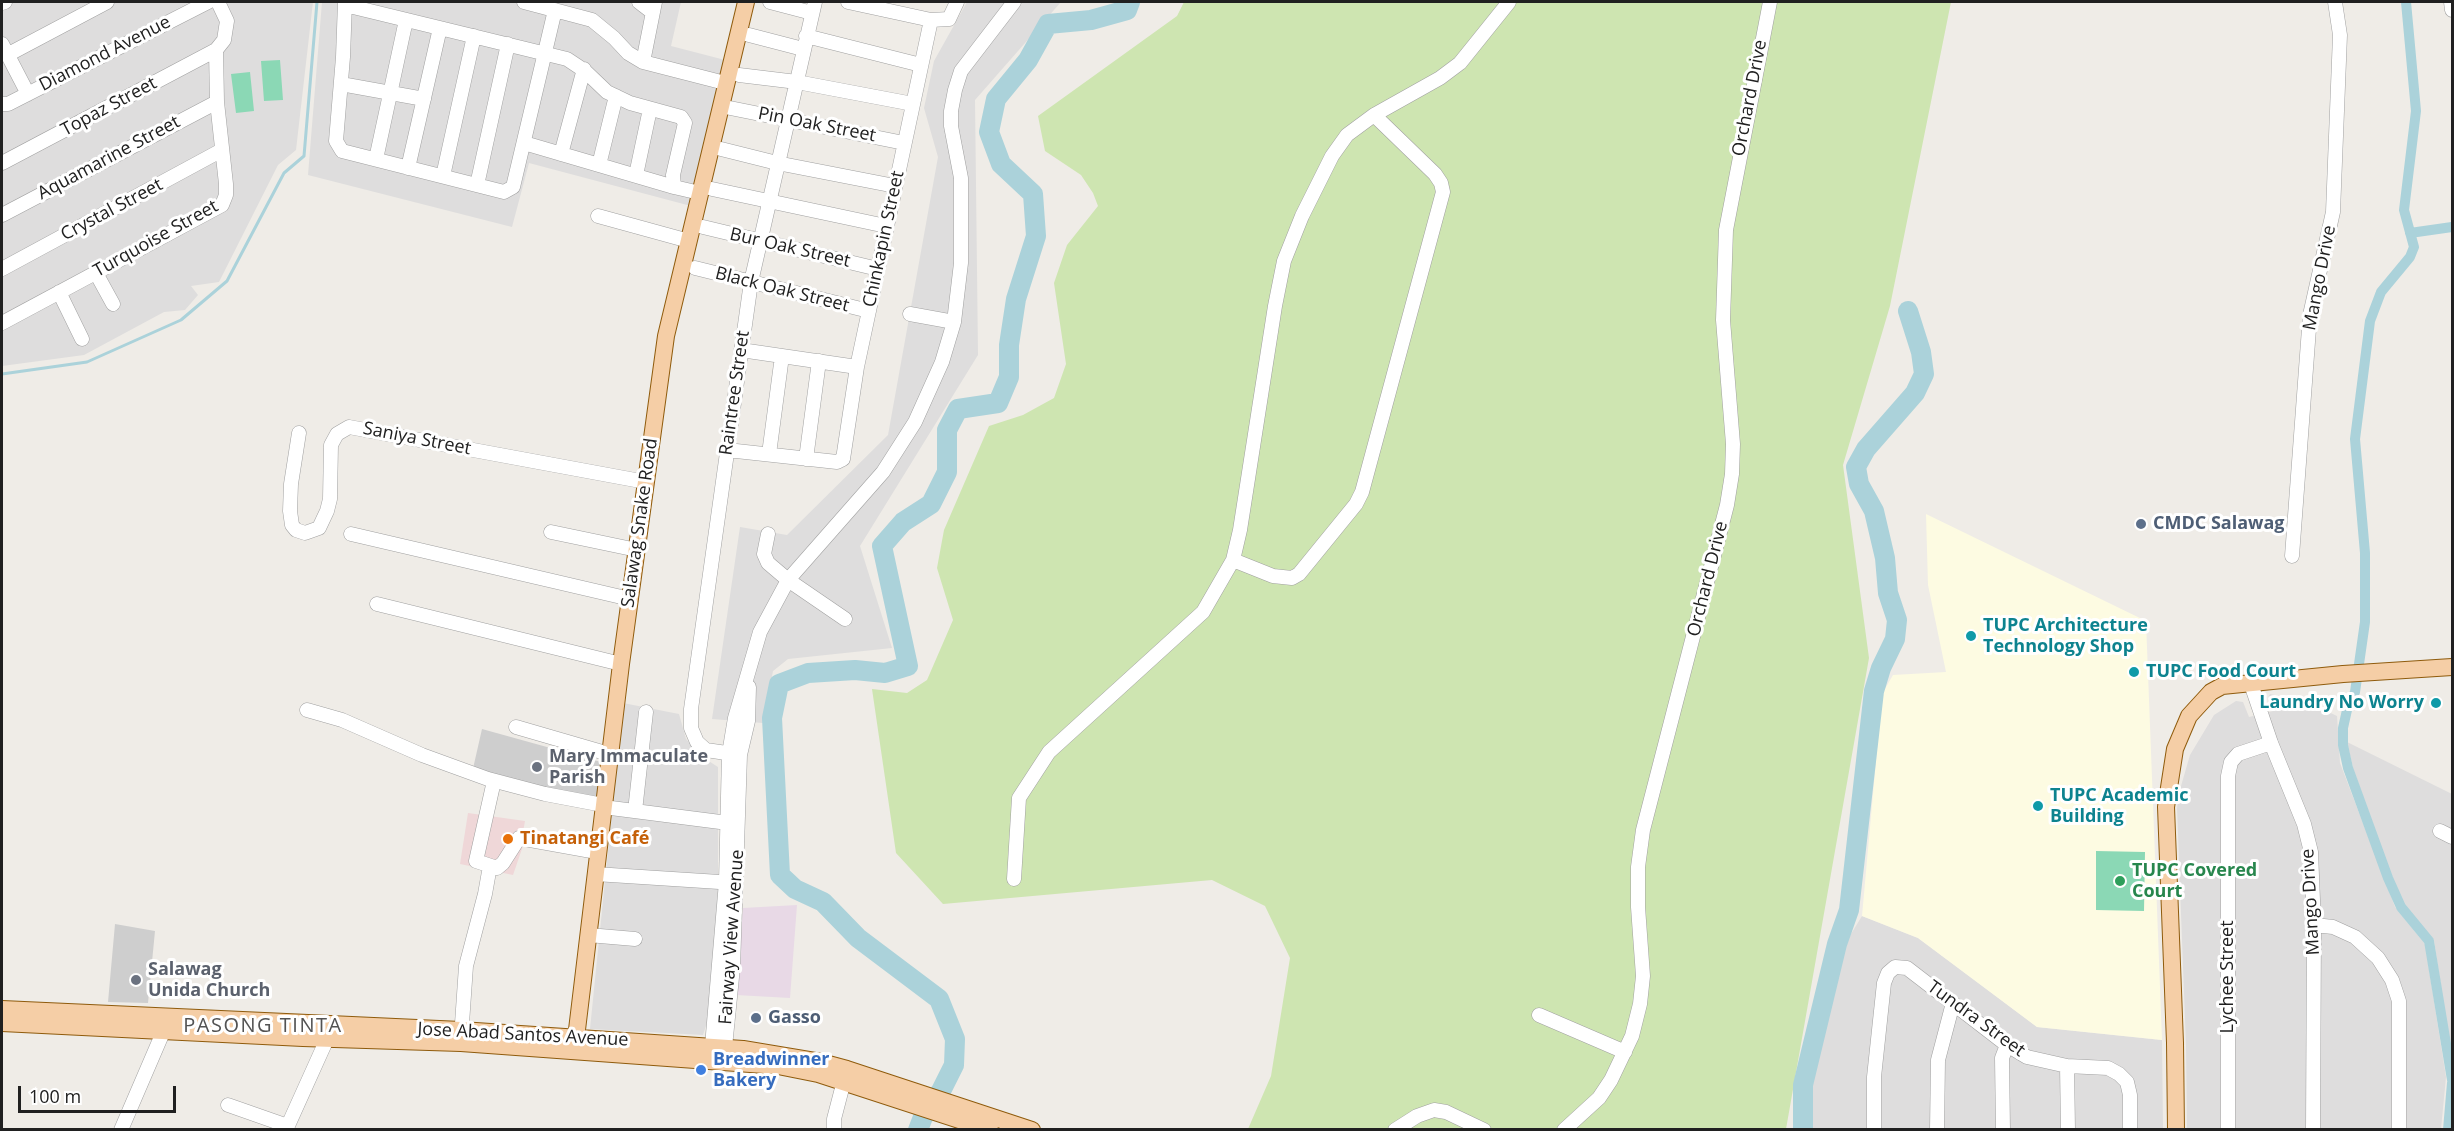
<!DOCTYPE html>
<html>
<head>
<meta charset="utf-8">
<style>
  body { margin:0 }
  #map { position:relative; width:2454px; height:1131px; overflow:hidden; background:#efece7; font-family:"Open Sans",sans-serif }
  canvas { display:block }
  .frame { position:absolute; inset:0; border:3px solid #202020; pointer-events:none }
  .scale { position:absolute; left:18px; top:1086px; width:158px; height:27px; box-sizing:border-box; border:3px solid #202020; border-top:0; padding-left:8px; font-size:18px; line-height:21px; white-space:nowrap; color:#202020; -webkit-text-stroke:4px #fff; paint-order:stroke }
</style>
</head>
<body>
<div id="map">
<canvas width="2454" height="1131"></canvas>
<div class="frame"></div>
<div class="scale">100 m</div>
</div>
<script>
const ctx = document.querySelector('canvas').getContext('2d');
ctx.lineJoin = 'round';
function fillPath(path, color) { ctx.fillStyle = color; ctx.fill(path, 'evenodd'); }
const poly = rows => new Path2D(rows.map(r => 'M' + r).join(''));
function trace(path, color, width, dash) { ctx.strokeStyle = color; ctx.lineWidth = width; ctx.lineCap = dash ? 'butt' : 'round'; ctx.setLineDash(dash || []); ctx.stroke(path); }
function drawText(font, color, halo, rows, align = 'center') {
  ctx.font = font + ' "Open Sans",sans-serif'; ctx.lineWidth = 6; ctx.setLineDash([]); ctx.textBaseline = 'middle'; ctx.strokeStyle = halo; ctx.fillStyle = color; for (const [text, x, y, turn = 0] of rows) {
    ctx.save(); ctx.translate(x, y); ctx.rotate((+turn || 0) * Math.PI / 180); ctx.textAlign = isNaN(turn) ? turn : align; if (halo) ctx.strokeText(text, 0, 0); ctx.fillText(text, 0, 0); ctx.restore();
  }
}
const residential = poly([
  [2,2,313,2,296,150,278,165,219,282,191,286,198,295,185,310,164,312,84,355,2,366],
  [322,2,681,2,671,46,725,60,691,206,529,163,512,227,308,175],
  [967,2,1061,2,975,100,978,355,860,546,892,648,788,659,773,671,763,723,712,719,740,527,787,535,888,435,938,157,924,108,934,61],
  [2270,694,2305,701,2337,716,2340,763,2395,907,2425,944,2446,1077,2441,1129,2187,1130,2186,1046,2177,808,2181,786,2190,755,2214,715,2236,701,2243,702,2249,717,2273,711,2268,698],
  [623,703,679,714,686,739,701,756,718,767,718,889,713,994,712,1008,703,1035,590,1029],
  [2347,742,2452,794,2452,1061,2434,940,2405,906,2392,877,2353,768],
  [1862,916,1918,938,2037,1027,2162,1040,2163,1129,1811,1130,1809,1084,1843,947]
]);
const commercial = poly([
  [468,813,525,821,523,832,580,852,523,846,513,875,460,864]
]);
const industrial = poly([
  [797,905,790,998,736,995,743,908]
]);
const education = poly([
  [1926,514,2146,621,2162,1040,2037,1027,1918,938,1862,916,1882,694,1893,675,1946,672,1928,585]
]);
const religious = poly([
  [482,729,601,762,596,802,472,773],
  [115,924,155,931,148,1003,108,1002]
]);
const grass = poly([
  [1184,2,1951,2,1890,306,1843,465,1869,658,1786,1129,1248,1129,1271,1076,1290,958,1265,906,1212,880,943,904,896,853,872,689,907,693,927,680,953,620,937,568,944,530,989,426,1023,415,1054,398,1066,364,1054,283,1067,245,1098,206,1093,193,1081,175,1045,151,1038,116,1177,16]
]);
const pitch = poly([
  [280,60,283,100,264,101,261,61],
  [250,72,254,111,236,113,231,74],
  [2096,851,2145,852,2144,911,2096,910]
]);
const stream = poly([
  [2,374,87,362,181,320,227,281,284,173,304,156,317,2]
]);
const canal = poly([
  [2406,2,2416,111,2404,210,2414,247,2410,257,2381,292,2370,321,2355,439,2365,553,2365,622,2355,692,2347,710,2343,728,2343,745,2348,768,2388,878,2401,907,2429,941,2452,1080],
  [2410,233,2452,227],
  [2448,1130,2452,1083]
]);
const river = poly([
  [918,1130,923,1117,941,1091,954,1065,955,1039,939,999,858,938,823,902,795,889,780,875,772,718,779,684,808,673,855,670,885,673,908,666,882,546,903,522,931,504,947,472,947,430,958,409,998,403,1009,377,1009,345,1016,299,1036,236,1033,194,1001,164,989,132,996,99,1028,60,1048,24,1091,20,1127,10,1130,2],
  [1803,1130,1803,1085,1837,944,1849,910,1874,691,1881,668,1895,639,1897,620,1888,593,1885,558,1874,511,1859,484,1856,467,1866,449,1915,393,1924,374,1921,352,1908,311]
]);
const minor = poly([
  [345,2,343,57,336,141,342,151,504,192,513,187,555,10],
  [524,2,592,20,614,38,628,53,643,62,725,83],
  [639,2,652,12],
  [770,2,812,13],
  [848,2,931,20,949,19,957,2],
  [2451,2,2452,10],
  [2,3,5,2],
  [345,5,567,59,585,71,607,92,630,103,681,117,685,123,673,175,674,187,700,193],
  [749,35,803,49],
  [806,36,921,65],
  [2,44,28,94],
  [7,55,107,2],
  [643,62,655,2],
  [739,75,797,82,913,104],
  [341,84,424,99],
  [2,104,8,104,208,2],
  [730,108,904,143],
  [524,143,674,187],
  [721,149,777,163,895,186],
  [561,154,584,69],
  [376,159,406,20],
  [2,163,216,50],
  [599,165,616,96],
  [408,168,440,28],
  [636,175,650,109],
  [443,176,474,36],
  [477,185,508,44],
  [712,189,886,226],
  [2,215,217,102],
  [598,216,689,241],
  [703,227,878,269],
  [695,268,869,311],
  [2,269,222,150],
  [96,273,113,304],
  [59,292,82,339],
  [910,314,954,322],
  [2,323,222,205,226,195,226,184,217,102,216,50,224,40,227,21,218,2],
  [741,350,857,367],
  [299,433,291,484,290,511,292,525,296,530,305,533,319,528,327,511,330,499,331,445,337,434,349,427,646,482],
  [727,450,837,462,843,459,857,367,931,20],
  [769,454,782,356],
  [806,459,819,361],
  [551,532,637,550],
  [351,534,630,599],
  [768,534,764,554,768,563,788,580,845,619],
  [2292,556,2310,315,2333,212,2340,35,2335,2],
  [1233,560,1273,576,1292,578,1299,574,1356,504,1362,492,1443,192,1441,183,1435,174,1374,115],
  [377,604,621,664],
  [2251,684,2271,743,2304,824,2311,852,2314,925,2313,1130],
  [307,710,342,720,422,755,488,779,545,794,603,805],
  [516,727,609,754],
  [740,755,706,750,697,742,691,728,691,709,751,282,815,2],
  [494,781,476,861,497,868,503,863,519,838,597,852],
  [611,808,728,823],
  [635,811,646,712],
  [2440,831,2452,837],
  [595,874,735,883],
  [1014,879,1019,798,1049,752,1203,612,1233,560,1240,530,1275,306,1284,261,1302,216,1332,156,1347,135,1374,115,1440,78,1460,63,1509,2],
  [2314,925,2333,927,2355,937,2378,958,2392,980,2399,1001,2399,1130],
  [588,935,635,939],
  [1539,1015,1625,1052],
  [461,1038,466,966,485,894,490,866],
  [720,1055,725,1047,733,967,740,755,748,721,749,687],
  [716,1056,712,1046,726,882,729,754,735,718,760,632,788,580,883,472,915,422,942,362,954,322,961,263,961,178,951,126,951,111,955,90,961,71,1014,2],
  [2067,1066,2068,1130],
  [228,1105,288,1126],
  [121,1130,164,1030,164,1023],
  [286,1130,327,1039,327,1029],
  [834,1130,834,1119,846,1073],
  [1395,1130,1417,1116,1434,1110,1446,1112,1484,1130],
  [1564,1130,1599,1098,1611,1080,1632,1036,1640,1004,1643,976,1638,907,1638,867,1643,830,1727,505,1732,474,1733,444,1723,320,1726,230,1770,2],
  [1874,1130,1874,1077,1884,983,1888,973,1895,967,1907,968,2007,1045,2027,1057,2067,1066,2108,1068,2119,1074,2127,1082,2130,1095,2130,1130],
  [1937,1130,1938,1060,1953,1003],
  [2003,1130,2002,1058,2007,1045],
  [2228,1130,2228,776,2231,762,2238,754,2271,743]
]);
const major = poly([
  [2,1009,461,1030,743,1049,821,1062,847,1069,1032,1130],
  [2,1023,303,1038,461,1043,778,1066,818,1074,990,1130],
  [571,1050,576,1038,621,664,666,336,746,2],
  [2176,1130,2175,1043,2166,807,2175,749,2189,716,2211,692,2222,686,2343,674,2452,667]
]);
const markers = [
  [2141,524,6,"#5c6f8a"],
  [1971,636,6,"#0f9aa8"],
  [2134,672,6,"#0f9aa8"],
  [2436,703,6,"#0f9aa8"],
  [537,767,6,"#6b7280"],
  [2038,806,6,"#0f9aa8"],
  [508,839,6,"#e8710a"],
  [2120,881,6,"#2e9e5b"],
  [136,980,6,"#6b7280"],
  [756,1018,6,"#5c6f8a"],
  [701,1070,6,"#3f7fe0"]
];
const streetNames = [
  ["Diamond Avenue",105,54,-27],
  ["Orchard Drive",1750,98,-79],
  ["Topaz Street",109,107,-28],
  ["Pin Oak Street",817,125,11],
  ["Aquamarine Street",109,158,-28],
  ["Crystal Street",112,210,-28],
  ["Turquoise Street",156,239,-29],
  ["Chinkapin Street",884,239,-78],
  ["Bur Oak Street",790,248,13],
  ["Mango Drive",2320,278,-79],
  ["Black Oak Street",782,290,14],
  ["Raintree Street",735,393,-82],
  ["Saniya Street",417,439,11],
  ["Salawag Snake Road",640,523,-82],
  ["Orchard Drive",1708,579,-76],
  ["Mango Drive",2311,902,-93],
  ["Fairway View Avenue",732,937,-86],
  ["Lychee Street",2228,977,-90],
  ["Tundra Street",1976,1019,36],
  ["Jose Abad Santos Avenue",523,1035,3]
];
const serviceNames = [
  ["CMDC Salawag",2153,524],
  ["Gasso",768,1018]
];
const cultureNames = [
  ["TUPC Architecture",1983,626],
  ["Technology Shop",1983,647],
  ["TUPC Food Court",2146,672],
  ["Laundry No Worry",2424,703,"right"],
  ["TUPC Academic",2050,796],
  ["Building",2050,817]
];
const worshipNames = [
  ["Mary Immaculate",549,757],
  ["Parish",549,778],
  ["Salawag",148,970],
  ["Unida Church",148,991]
];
const foodNames = [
  ["Tinatangi Café",520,839]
];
const leisureNames = [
  ["TUPC Covered",2132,871],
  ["Court",2132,892]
];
const shopNames = [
  ["Breadwinner",713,1060],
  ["Bakery",713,1081]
];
const neighbourhoodNames = [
  ["PASONG TINTA",263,1026]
];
fillPath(residential, '#dedddd');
fillPath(commercial, '#efd7d8');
fillPath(industrial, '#e8d9e6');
fillPath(education, '#fdfbe2');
fillPath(religious, '#cecece');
fillPath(grass, '#cee5b1');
fillPath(pitch, '#8bd8b5');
trace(stream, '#abd2da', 3);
trace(canal, '#abd2da', 10);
trace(river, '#abd2da', 20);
trace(minor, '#a1a1a1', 15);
trace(major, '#8f5b0c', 18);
trace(minor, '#fff', 14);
trace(major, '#f5cea6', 16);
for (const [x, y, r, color] of markers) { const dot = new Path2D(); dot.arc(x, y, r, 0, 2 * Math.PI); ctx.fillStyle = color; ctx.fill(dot); trace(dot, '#fff', 2); }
drawText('18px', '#202020', '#fff', streetNames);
drawText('bold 18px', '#4e5e75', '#fff', serviceNames, 'left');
drawText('bold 18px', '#0d838f', '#fff', cultureNames, 'left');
drawText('bold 18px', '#5b616d', '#fff', worshipNames, 'left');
drawText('bold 18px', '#c56008', '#fff', foodNames, 'left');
drawText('bold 18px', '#27864d', '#fff', leisureNames, 'left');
drawText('bold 18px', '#366cbe', '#fff', shopNames, 'left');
ctx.letterSpacing = '1.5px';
drawText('20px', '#535353', '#fff', neighbourhoodNames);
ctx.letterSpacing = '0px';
</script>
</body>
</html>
